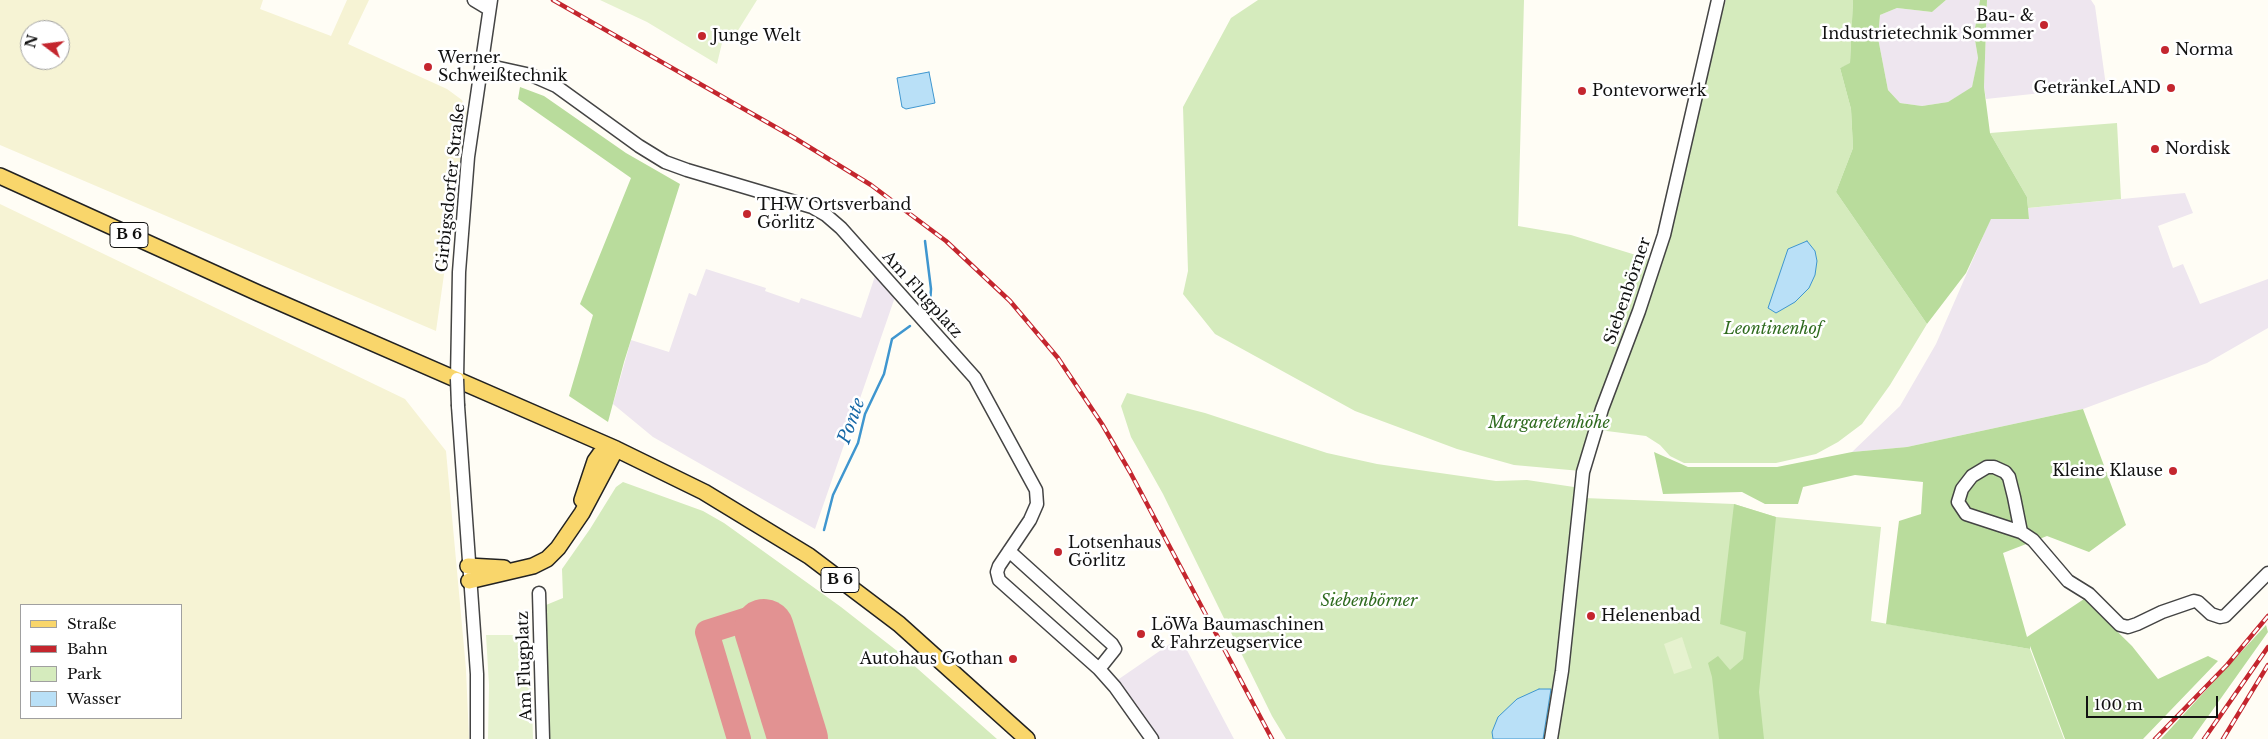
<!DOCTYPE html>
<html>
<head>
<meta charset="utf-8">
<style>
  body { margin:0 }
  #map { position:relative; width:2268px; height:739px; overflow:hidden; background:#fffdf5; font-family:"Libre Baskerville",serif }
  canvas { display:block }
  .legend { position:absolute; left:20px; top:604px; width:162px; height:115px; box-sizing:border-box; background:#fff; border:1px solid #a0a0a0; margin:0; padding:6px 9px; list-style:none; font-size:15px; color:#111 }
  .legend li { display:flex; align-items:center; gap:10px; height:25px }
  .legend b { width:25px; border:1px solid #a0a0a0 }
  .north { position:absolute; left:20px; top:20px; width:50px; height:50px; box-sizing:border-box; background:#fff; border:1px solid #a0a0a0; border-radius:50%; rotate:285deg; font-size:14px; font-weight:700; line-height:20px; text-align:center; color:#111 }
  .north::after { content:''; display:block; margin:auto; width:18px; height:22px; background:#c4262e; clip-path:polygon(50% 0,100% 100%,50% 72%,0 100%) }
  .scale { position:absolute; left:2086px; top:696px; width:132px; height:22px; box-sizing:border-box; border:2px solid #111; border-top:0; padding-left:6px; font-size:15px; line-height:18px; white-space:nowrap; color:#111; -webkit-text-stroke:4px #fff; paint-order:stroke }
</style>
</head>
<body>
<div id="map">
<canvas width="2268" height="739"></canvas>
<ul class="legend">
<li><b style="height:6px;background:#f9d66b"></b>Straße</li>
<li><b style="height:6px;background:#c4262e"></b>Bahn</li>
<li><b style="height:14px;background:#d5ebbd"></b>Park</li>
<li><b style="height:14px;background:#b9e0f7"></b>Wasser</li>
</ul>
<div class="north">N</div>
<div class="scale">100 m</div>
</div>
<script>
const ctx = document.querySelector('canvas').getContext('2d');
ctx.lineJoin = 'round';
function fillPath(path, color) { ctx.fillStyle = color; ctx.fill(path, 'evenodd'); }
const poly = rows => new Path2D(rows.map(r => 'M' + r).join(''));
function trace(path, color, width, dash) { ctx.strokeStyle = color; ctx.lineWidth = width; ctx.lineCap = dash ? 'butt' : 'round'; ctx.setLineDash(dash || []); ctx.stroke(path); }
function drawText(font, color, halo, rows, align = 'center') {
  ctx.font = font + ' "Libre Baskerville",serif'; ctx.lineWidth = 5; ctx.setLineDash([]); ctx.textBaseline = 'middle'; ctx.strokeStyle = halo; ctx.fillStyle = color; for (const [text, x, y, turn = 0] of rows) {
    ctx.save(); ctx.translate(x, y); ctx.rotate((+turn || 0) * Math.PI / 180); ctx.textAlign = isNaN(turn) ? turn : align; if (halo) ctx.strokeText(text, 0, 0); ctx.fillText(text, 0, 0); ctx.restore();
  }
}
const industrial = poly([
  [1946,0,1980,0,1974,34,1978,58,1972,88,1948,102,1922,106,1900,103,1888,90,1878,38,1880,15,1897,8,1932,12],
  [1987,0,2091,0,2095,6,2106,86,1986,99,1984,87],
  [2185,193,2193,213,2158,226,2173,268,2183,264,2200,304,2268,279,2268,328,2207,363,2083,409,1907,447,1852,452,1900,406,1936,344,1991,218,2029,219,2028,208],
  [706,269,766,288,765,291,799,303,801,298,861,318,875,276,895,297,815,529,653,437,613,404,631,340,669,352,689,293,696,296],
  [1180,637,1234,739,1158,739,1116,681]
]);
const farmland = poly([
  [0,0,263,0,260,9,331,36,347,0,369,0,348,44,447,89,462,100,467,112,436,331,0,145],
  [30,30,60,30,60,60,30,60],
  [0,204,405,399,446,451,466,669,469,739,0,739],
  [21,605,181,605,181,718,21,718]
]);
const green = poly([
  [1258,0,1524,0,1518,226,1571,235,1652,260,1581,471,1514,465,1457,449,1355,411,1215,334,1183,294,1188,271,1183,107,1231,18],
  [1726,0,1853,0,1850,64,1840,68,1851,109,1853,148,1836,192,1927,324,1890,385,1862,424,1838,442,1816,454,1776,463,1684,463,1670,456,1660,445,1646,436,1599,430,1666,247,1714,42],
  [2117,123,2121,199,2028,208,2027,197,1990,133],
  [1127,393,1205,413,1327,453,1377,464,1496,481,1527,480,1574,487,1576,495,1560,656,1548,739,1286,739,1272,716,1163,494,1131,437,1121,406],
  [623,482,703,511,724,523,841,607,901,654,997,739,550,739,546,605,563,598,562,569,590,529,616,487],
  [1584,498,1734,504,1776,517,1881,527,1871,621,2030,649,2064,739,1557,739]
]);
const forest = poly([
  [1853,0,1946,0,1932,12,1897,8,1880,15,1878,38,1888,90,1900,103,1922,106,1948,102,1972,87,1978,58,1974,34,1980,0,1987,0,1984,87,1990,133,2027,197,2029,219,1991,219,1966,273,1927,324,1836,192,1853,148,1851,109,1840,68,1850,63],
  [520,87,544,96,626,153,680,184,624,362,608,422,569,396,593,315,580,304,631,178,518,99],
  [2083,409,2126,525,2089,552,2047,536,2003,553,2027,637,2084,599,2132,646,2158,679,2208,656,2218,661,2143,739,2065,739,2030,646,2030,649,1886,624,1899,521,1921,514,1923,482,1855,475,1803,487,1798,504,1765,504,1742,492,1663,494,1654,452,1688,467,1777,467,1852,452,1907,447],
  [1734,504,1776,517,1759,692,1764,739,1719,739,1712,677,1708,663,1718,656,1730,670,1743,659,1746,632,1720,624],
  [2266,625,2268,632,2192,739,2161,739]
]);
const pitch = poly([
  [600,0,757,0,737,32,729,40,722,43,717,64,647,22],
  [486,635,530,635,533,739,488,739,489,685],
  [1682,637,1692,668,1674,674,1664,644]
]);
const water = poly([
  [929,72,935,103,906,109,902,107,897,78,929,72],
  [1807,241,1815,251,1817,261,1815,275,1809,288,1795,302,1776,313,1768,308,1788,249,1807,241],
  [1539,689,1551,689,1543,739,1493,739,1492,732,1498,717,1517,699,1539,689]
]);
const stream = poly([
  [925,241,931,289,930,303,926,316],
  [824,530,833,495,858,443,865,414,884,374,892,339,910,326]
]);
const taxiway = poly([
  [739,739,707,632,748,619,764,629]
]);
const runway = poly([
  [764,629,798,739]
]);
const minor = poly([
  [474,0,489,9],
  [481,64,531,75,556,86,639,146,665,162,687,170,812,207,826,215,841,228,975,378,1036,490,1037,504,1030,520,999,566,997,572,999,580,1099,669,1115,687,1152,739],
  [457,379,459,272,468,157,491,0],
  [458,406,477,674,477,739],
  [2021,532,2014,497,2009,477,2005,472,1994,467,1987,467,1972,476,1962,489,1958,502,1966,514,2021,532,2033,540,2068,581,2089,594,2120,625,2128,627,2137,624,2162,612,2194,601,2198,602,2211,614,2220,617,2225,616,2268,573],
  [1009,551,1112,644,1115,649,1099,669],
  [539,593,543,739],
  [1551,739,1562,671,1583,472,1602,409,1639,311,1664,235,1718,0]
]);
const major = poly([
  [0,176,258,293,616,449,704,492,809,556,899,624,1027,739],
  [582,500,595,461,600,454,607,450,616,449],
  [468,566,504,568],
  [469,581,533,566,547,559,558,548,582,513,616,449]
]);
const rail = poly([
  [553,0,793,137,871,185,946,241,1010,301,1058,358,1102,424,1130,472,1272,739],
  [2155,739,2227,665,2268,616],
  [2204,739,2268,647],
  [2223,739,2268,665]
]);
const minorBridge = poly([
  [457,379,458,406]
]);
const markers = [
  [2044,25,5,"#c4262e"],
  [702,36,5,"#c4262e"],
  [2165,50,5,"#c4262e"],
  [428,67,5,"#c4262e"],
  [2171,88,5,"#c4262e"],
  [1582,91,5,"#c4262e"],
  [2155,149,5,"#c4262e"],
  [747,214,5,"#c4262e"],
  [2173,471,5,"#c4262e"],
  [1058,552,5,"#c4262e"],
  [1591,616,5,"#c4262e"],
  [1141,634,5,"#c4262e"],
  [1013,659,5,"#c4262e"]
];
const shields = [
  [129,235,38],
  [840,580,38]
];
const shieldNames = [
  ["B 6",129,235],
  ["B 6",840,580]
];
const poiNames = [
  ["Bau- &",2034,16,"right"],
  ["Industrietechnik Sommer",2034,34,"right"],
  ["Junge Welt",712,36],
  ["Norma",2175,50],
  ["Werner",438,58],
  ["Schweißtechnik",438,76],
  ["GetränkeLAND",2161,88,"right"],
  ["Pontevorwerk",1592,91],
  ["Nordisk",2165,149],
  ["THW Ortsverband",757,205],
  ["Görlitz",757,223],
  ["Kleine Klause",2163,471,"right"],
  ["Lotsenhaus",1068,543],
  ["Görlitz",1068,561],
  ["Helenenbad",1601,616],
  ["LöWa Baumaschinen",1151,625],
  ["& Fahrzeugservice",1151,643],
  ["Autohaus Gothan",1003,659,"right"]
];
const streetNames = [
  ["Girbigsdorfer Straße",451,188,-84],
  ["Siebenbörner",1628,291,-71],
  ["Am Flugplatz",922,295,48],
  ["Am Flugplatz",525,666,-92]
];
const parkNames = [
  ["Leontinenhof",1773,329],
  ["Margaretenhöhe",1549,423],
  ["Siebenbörner",1369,601]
];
const waterNames = [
  ["Ponte",852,421,-70]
];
fillPath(industrial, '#eee6ef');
fillPath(farmland, '#f6f3d4');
fillPath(green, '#d5ebbd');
fillPath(forest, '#b9dc9c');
fillPath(pitch, '#e6f2cf');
fillPath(water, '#b9e0f7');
trace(water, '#3f96cf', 1);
trace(stream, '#3f96cf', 2.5);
trace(taxiway, '#e29292', 24);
trace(runway, '#e29292', 60);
trace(minor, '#444', 15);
trace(major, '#222', 18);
trace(minor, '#fff', 12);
trace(major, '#f9d66b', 15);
trace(rail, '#c4262e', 4.5);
trace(rail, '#fff', 2.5, [8]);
trace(minorBridge, '#444', 15, []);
trace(minorBridge, '#fff', 12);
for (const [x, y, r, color] of markers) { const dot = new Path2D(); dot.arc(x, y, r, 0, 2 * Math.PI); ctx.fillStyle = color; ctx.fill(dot); trace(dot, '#fff', 2); }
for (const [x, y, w] of shields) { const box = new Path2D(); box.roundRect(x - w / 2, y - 12.5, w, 25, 4); ctx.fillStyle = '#fff'; ctx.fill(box); trace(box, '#111', 1); }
drawText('bold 15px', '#111', null, shieldNames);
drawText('16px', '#111', '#fff', poiNames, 'left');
drawText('16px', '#111', '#fff', streetNames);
drawText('italic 16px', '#2f6b1f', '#fff', parkNames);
drawText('italic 18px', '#1768a6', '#fff', waterNames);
</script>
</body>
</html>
